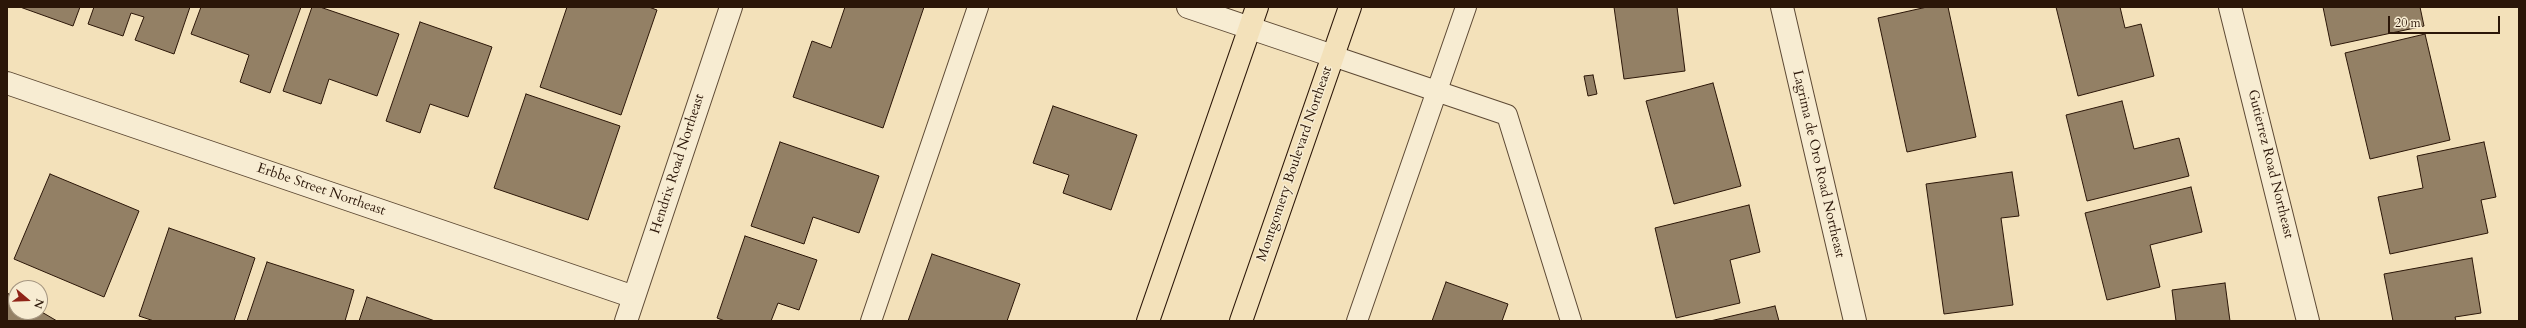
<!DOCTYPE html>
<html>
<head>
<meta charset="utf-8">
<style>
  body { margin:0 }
  #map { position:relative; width:2526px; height:328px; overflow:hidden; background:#f3e1ba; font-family:Cardo,serif }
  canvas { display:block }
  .frame { position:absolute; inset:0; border:8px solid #2b1608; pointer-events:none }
  .north { position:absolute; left:8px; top:280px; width:40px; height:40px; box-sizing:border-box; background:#f7ecd2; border:1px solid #a59681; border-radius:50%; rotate:109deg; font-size:11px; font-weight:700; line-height:16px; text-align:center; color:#2b1608 }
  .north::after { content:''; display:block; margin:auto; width:14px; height:18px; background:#8f2418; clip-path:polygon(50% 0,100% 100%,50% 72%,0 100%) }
  .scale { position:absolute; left:2388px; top:16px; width:112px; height:18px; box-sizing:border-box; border:2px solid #2b1608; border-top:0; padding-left:5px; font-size:12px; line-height:14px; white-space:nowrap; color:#2b1608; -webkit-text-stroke:3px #f7ecd2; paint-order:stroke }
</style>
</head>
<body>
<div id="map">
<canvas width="2526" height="328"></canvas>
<div class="frame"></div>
<div class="north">N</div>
<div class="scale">20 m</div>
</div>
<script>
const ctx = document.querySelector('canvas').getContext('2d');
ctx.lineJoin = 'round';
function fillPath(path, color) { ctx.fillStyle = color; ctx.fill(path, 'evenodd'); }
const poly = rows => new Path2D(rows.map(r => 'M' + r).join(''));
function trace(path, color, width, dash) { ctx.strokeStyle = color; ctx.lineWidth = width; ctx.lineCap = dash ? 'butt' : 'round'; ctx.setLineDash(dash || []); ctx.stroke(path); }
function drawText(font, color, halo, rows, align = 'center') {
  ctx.font = font + ' Cardo,serif'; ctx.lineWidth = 3; ctx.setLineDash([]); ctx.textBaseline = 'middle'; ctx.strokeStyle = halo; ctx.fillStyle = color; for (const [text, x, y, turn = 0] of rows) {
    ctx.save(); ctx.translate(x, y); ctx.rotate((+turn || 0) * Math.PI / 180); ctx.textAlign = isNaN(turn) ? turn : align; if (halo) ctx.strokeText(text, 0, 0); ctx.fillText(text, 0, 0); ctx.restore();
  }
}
const building = poly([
  [20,7,80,7,73,26,20,7],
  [94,7,190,7,174,54,135,40,144,17,131,13,123,36,88,24,94,7],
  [201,7,301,7,270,93,240,82,249,55,191,34,201,7],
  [312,7,320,7,399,34,377,96,329,79,321,104,283,91,312,7],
  [567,7,649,7,657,10,621,115,540,87,567,7],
  [845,7,924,7,883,128,793,97,812,41,831,48,845,7],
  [1614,7,1677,7,1685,71,1624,79,1614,7],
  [1927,7,1948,7,1976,137,1907,152,1878,18,1927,7],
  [2056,7,2120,7,2125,28,2141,24,2154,76,2078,96,2056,7],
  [2323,7,2420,7,2424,26,2331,46,2323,7],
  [420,22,492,47,468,117,430,104,420,133,386,121,420,22],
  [2425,34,2450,140,2370,159,2345,53,2425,34],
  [1593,75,1597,94,1588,96,1584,76,1593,75],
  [1713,83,1741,186,1674,204,1646,101,1713,83],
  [526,94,620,126,588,220,494,188,526,94],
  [2122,101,2134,149,2179,138,2189,176,2087,201,2066,115,2122,101],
  [1053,106,1137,135,1111,210,1063,193,1069,175,1033,163,1053,106],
  [780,142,879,176,859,233,813,217,804,244,751,226,780,142],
  [2484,142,2496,197,2481,200,2488,233,2390,254,2378,197,2423,188,2417,156,2484,142],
  [2012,172,2019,216,2001,218,2013,305,1944,314,1926,184,2012,172],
  [50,174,139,211,104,297,14,259,50,174],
  [2191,187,2202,232,2150,245,2160,287,2107,300,2085,213,2191,187],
  [1749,205,1760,252,1730,260,1740,303,1676,318,1655,228,1749,205],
  [169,228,255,258,234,321,154,321,139,316,169,228],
  [745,236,817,260,799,310,778,303,771,321,725,321,717,318,745,236],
  [932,254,1020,284,1007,321,908,321,932,254],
  [2472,258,2481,313,2455,317,2456,321,2393,321,2384,274,2472,258],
  [267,262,354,290,345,321,247,321,267,262],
  [1446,282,1508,304,1502,321,1432,321,1446,282],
  [2225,283,2230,321,2176,321,2172,290,2225,283],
  [7,293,16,298,16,312,40,311,57,321,7,321,7,293],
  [367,297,435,321,359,321,367,297],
  [1775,306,1779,321,1710,321,1775,306]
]);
const lane = poly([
  [1333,56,1507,115,1571,321],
  [871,321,978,7],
  [1357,321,1466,7]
]);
const street = poly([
  [1188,7,1333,56],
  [1782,7,1855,321],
  [2230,7,2308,321],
  [7,83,634,297],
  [626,321,731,7]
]);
const primary = poly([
  [1148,321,1257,7],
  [1241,321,1350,7]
]);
const streetNames = [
  ["Hendrix Road Northeast",678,164,-72],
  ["Montgomery Boulevard Northeast",1295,164,-71],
  ["Lagrima de Oro Road Northeast",1818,164,77],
  ["Gutierrez Road Northeast",2270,164,76],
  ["Erbbe Street Northeast",321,190,19]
];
fillPath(building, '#938065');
trace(building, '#2b1608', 1);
trace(lane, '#5d4934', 22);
trace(street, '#5d4934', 24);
trace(primary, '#2b1608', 24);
trace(lane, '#f7ecd2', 20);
trace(street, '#f7ecd2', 22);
trace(primary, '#f3e1ba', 22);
drawText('14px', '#2b1608', '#f7ecd2', streetNames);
</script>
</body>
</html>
